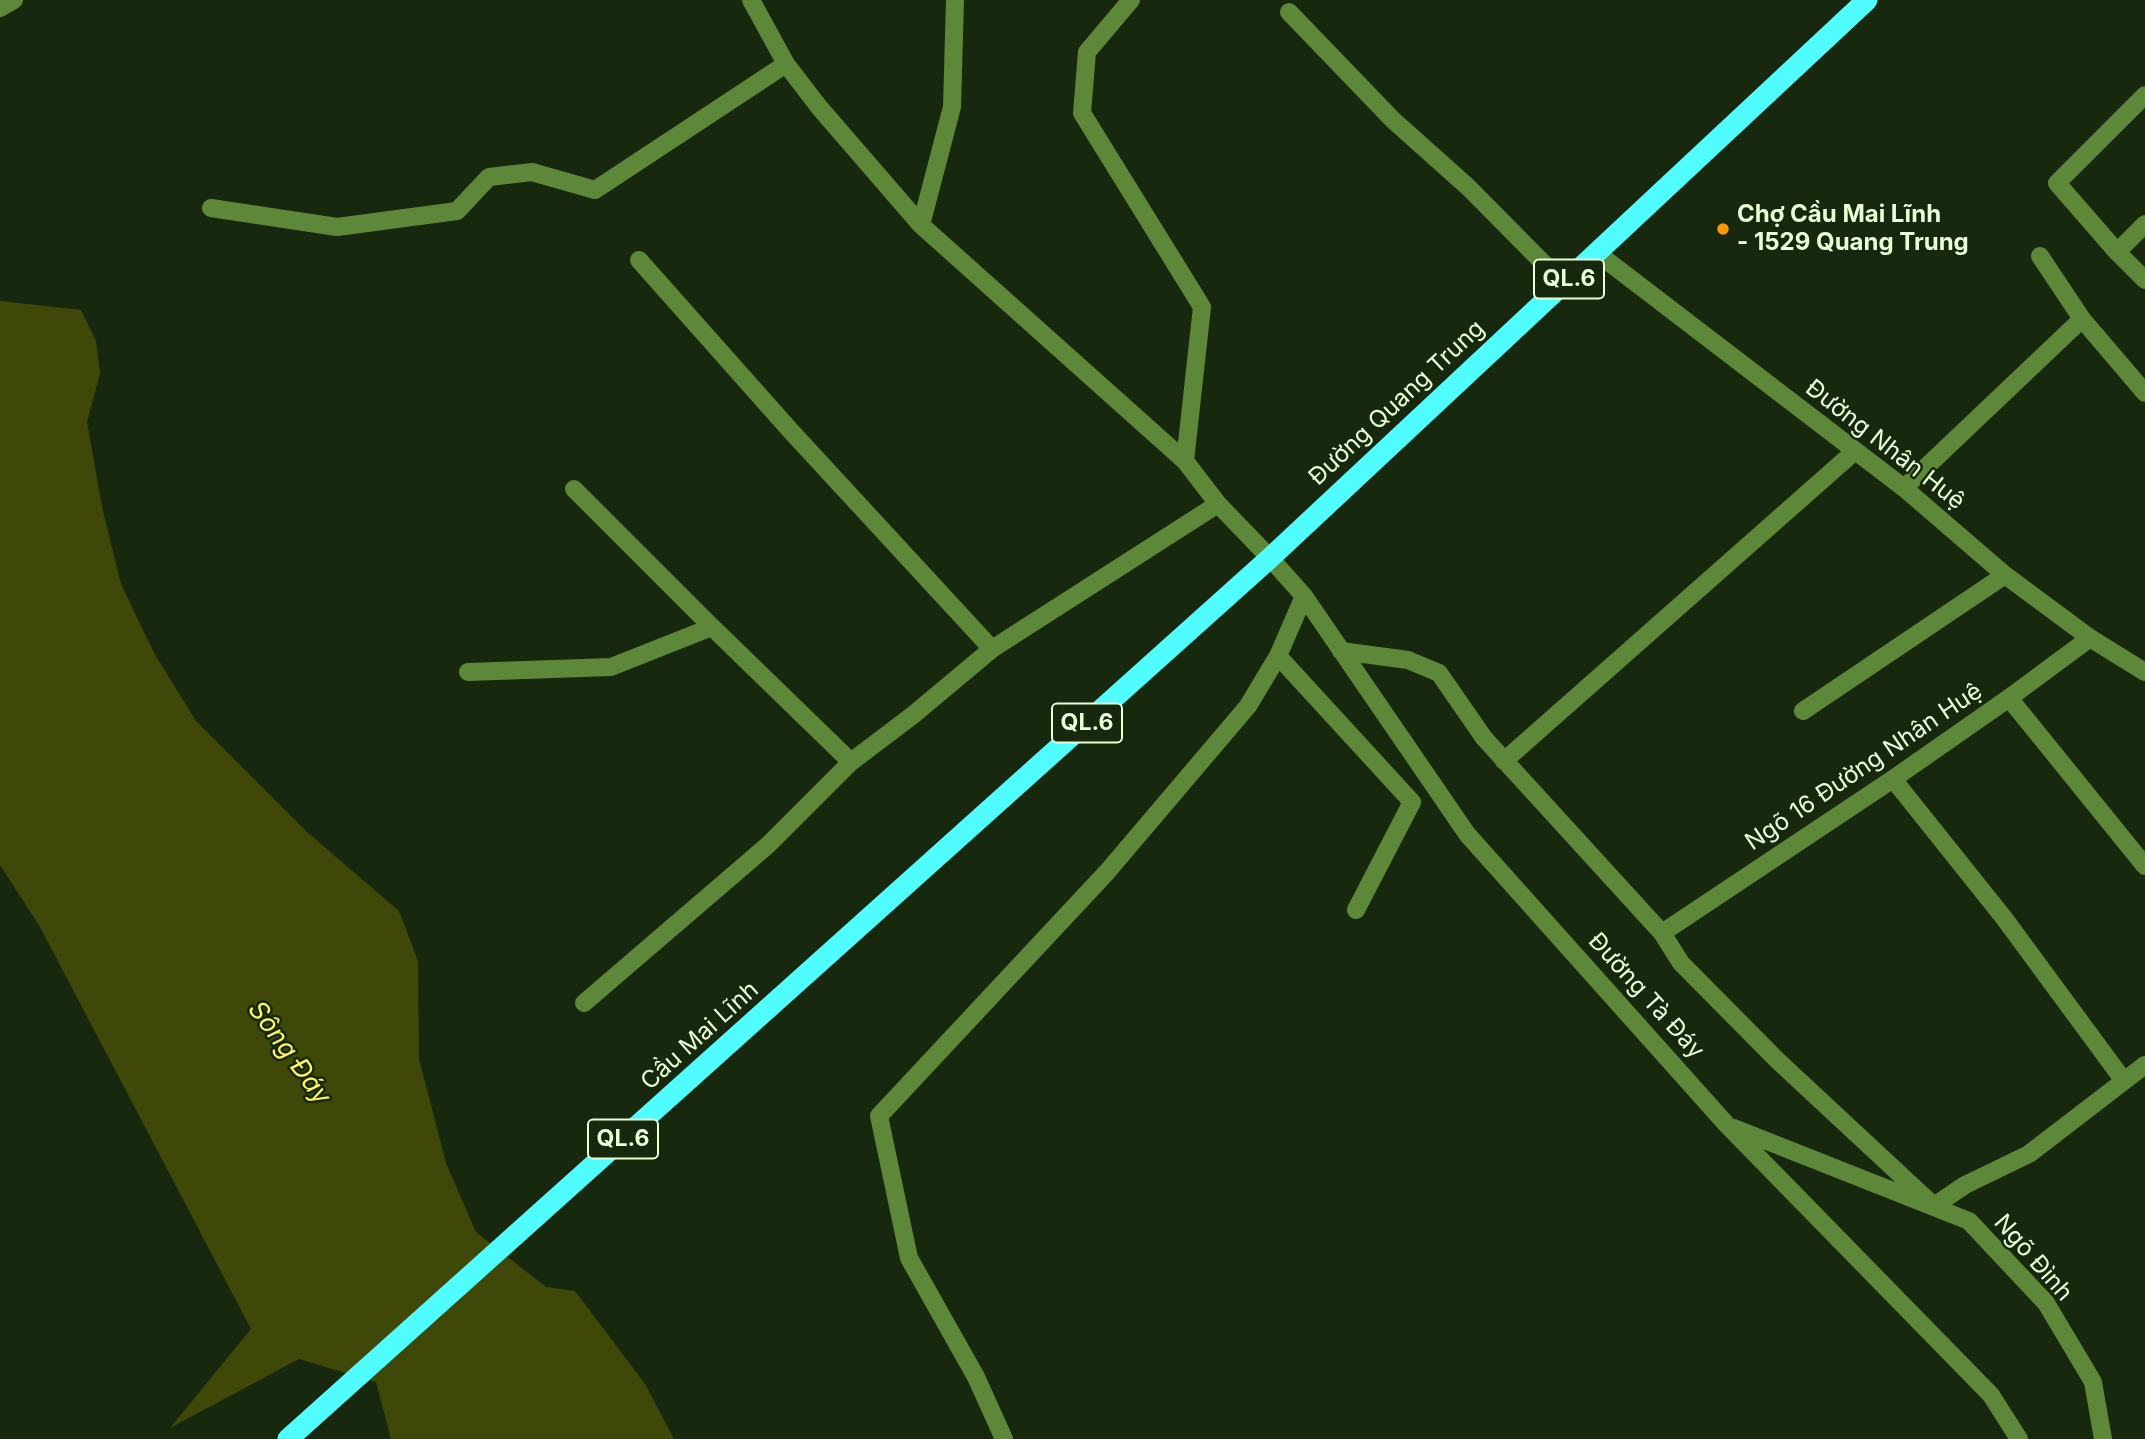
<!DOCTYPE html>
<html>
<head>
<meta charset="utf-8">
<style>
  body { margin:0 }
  canvas { display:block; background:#17280f }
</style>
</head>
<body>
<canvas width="2145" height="1439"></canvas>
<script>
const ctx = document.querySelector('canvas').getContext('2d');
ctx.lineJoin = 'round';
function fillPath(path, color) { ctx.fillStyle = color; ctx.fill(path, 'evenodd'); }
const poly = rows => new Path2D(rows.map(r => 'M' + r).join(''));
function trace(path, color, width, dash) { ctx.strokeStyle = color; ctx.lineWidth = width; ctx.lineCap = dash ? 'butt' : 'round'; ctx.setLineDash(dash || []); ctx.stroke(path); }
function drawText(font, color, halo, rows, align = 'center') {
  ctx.font = font + ' Inter,sans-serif'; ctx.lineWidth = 5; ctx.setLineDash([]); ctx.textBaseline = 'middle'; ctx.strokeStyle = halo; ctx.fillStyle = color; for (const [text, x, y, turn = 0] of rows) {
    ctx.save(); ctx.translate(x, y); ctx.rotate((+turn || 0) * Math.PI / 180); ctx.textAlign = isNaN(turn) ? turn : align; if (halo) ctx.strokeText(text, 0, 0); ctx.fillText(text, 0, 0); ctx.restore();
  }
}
const water = poly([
  [0,301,81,310,96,341,100,374,87,422,102,507,121,584,154,653,196,721,307,832,399,911,418,961,419,1059,446,1163,476,1232,546,1287,575,1291,645,1384,674,1439,391,1439,376,1382,299,1359,170,1428,251,1329,40,927,0,865]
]);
const minor = poly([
  [751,0,786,64,819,107,921,225,1185,461,1218,504,1270,558,1304,596,1467,834,1727,1125,1991,1395,2019,1439],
  [1131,0,1087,52,1082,113,1202,307,1185,461],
  [0,8,14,0],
  [1289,12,1393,120,1468,187,1564,284],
  [211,208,337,227,457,211,489,177,532,172,595,190,786,64],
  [2145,224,2117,252,2145,280],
  [921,225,952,107,955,0],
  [2117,252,2057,183,2145,95],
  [1597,253,1904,488,2005,575,2090,638,2145,672],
  [2040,256,2082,319],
  [639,260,789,429,992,649],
  [1904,488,2082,319,2145,393],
  [574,489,712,627],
  [1341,651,1408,660,1439,673,1484,738,1662,933,1681,963,1777,1060,1934,1206,1965,1185,2029,1154,2145,1065],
  [1278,656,1412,802,1356,910],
  [468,672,611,667,712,627,851,762],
  [2009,698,2145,866],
  [1803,711,2005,575],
  [1504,761,1855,451],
  [1893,779,2004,918,2124,1081],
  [1662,933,1893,779,2009,698,2090,638],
  [584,1003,768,845,851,762,913,715,992,649,1218,504],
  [1734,1128,1969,1221,2046,1303,2093,1382,2103,1439],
  [1004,1439,976,1377,909,1258,879,1116,1107,872,1248,706,1278,656,1304,596]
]);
const highway = poly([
  [288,1439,1270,558,1867,0]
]);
const markers = [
  [1723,229,7,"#ff9802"]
];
const shields = [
  [1569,279,70],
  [1087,723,70],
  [623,1139,70]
];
const shieldNames = [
  ["QL.6",1569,279],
  ["QL.6",1087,723],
  ["QL.6",623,1139]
];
const poiNames = [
  ["Chợ Cầu Mai Lĩnh",1737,215],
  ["- 1529 Quang Trung",1737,243]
];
const streetNames = [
  ["Đường Quang Trung",1397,403,-43],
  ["Đường Nhân Huệ",1885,445,38],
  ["Ngõ 16 Đường Nhân Huệ",1864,767,-34],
  ["Đường Tà Đáy",1646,996,48],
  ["Cầu Mai Lĩnh",700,1036,-42],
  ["Ngõ Đình",2033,1258,49]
];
const waterNames = [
  ["Sông Đáy",289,1053,54]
];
fillPath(water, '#3f4709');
trace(minor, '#5e8839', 18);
trace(highway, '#51fcff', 21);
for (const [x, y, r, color] of markers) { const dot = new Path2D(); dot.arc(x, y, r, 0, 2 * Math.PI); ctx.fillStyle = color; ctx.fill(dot); trace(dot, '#17280f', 2.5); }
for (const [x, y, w] of shields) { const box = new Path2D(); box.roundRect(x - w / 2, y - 19.5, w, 39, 5); ctx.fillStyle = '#17280f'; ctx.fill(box); trace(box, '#e6ffd6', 2); }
drawText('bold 23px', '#e6ffd6', null, shieldNames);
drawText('bold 24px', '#e6ffd6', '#17280f', poiNames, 'left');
drawText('24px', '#e6ffd6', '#17280f', streetNames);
drawText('italic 26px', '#fff864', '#17280f', waterNames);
</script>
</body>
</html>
